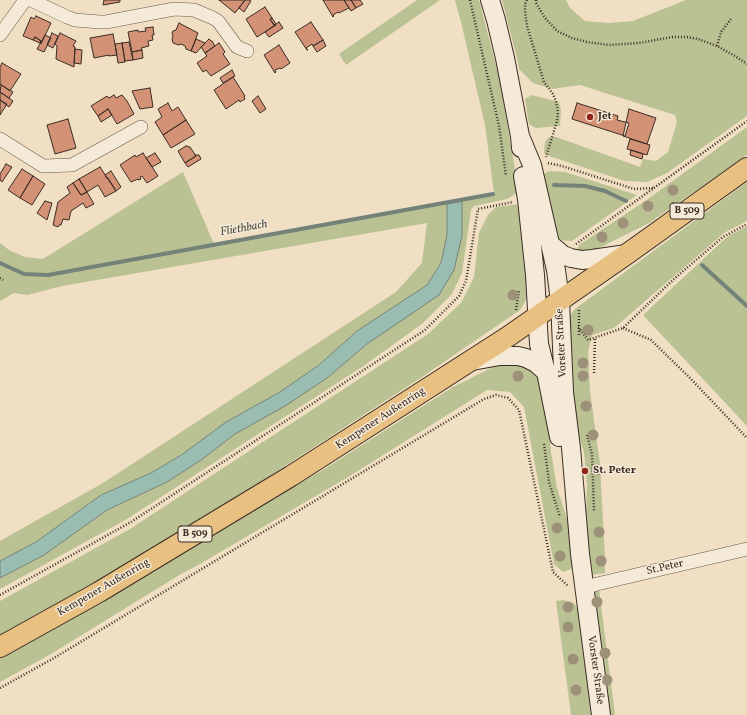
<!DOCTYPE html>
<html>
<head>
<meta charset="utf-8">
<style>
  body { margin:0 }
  canvas { display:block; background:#f0dfc2 }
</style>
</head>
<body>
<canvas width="747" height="715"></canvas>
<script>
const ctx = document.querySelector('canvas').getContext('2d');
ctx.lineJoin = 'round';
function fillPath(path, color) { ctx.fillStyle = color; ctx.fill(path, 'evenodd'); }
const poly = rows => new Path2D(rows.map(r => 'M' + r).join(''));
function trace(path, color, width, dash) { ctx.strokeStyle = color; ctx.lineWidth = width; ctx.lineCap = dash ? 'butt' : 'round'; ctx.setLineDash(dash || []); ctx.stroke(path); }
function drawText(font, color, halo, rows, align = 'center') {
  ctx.font = font + ' Vollkorn,serif'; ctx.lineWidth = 3; ctx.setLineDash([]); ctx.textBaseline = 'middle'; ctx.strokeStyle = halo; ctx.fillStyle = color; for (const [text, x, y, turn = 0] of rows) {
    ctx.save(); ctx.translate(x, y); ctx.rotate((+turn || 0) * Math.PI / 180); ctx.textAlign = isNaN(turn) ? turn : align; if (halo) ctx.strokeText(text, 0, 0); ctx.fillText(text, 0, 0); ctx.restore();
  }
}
const green = poly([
  [417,0,440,0,346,65,339,54],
  [455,0,479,0,499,77,518,186,517,193,507,199,474,206,471,210,462,273,452,294,423,323,365,365,127,519,0,589,0,578,44,555,107,510,167,482,201,460,235,434,327,378,454,270,447,204,447,235,441,263,427,285,357,331,319,365,280,392,226,422,183,454,151,473,101,495,36,542,0,561,0,541,103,483,396,292,422,263,427,223,62,286,27,295,14,293,0,301,0,243,9,250,25,257,43,259,183,172,214,244,494,193,485,125,461,22],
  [502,0,566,0,570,8,585,21,609,23,633,21,686,0,747,0,747,116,667,173,647,182,625,181,549,156,544,153,545,142,549,137,556,137,640,167,643,159,656,161,668,152,677,122,675,115,580,85,552,89,533,83,519,69,517,58],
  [532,95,559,102,561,109,560,126,536,128,529,124,525,99],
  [747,127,747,155,649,223,589,253,576,252,579,245,648,199],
  [549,171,565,172,637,195,572,241,555,240,540,176],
  [747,182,747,221,724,233,614,328,592,335,588,352,590,391,600,464,605,558,605,573,590,575,585,539,587,485,584,452,576,425,569,343,570,316,575,309],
  [520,204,528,286,527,298,520,310,419,379,200,521,0,637,0,601,130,529,428,334,461,303,474,277,479,233,488,215,496,207],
  [747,226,747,426,643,315,727,237],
  [512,360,536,371,546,398,551,452,557,488,568,522,574,568,563,572,554,564,524,407,510,392,487,390,353,474,200,564,181,574,51,654,0,682,0,655,104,598,326,468,453,387,491,368],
  [599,589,615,715,607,715,591,595],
  [563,600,574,603,578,609,593,715,571,715,556,601]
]);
const water = poly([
  [462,201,462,236,454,270,439,295,367,344,327,378,285,406,235,434,201,460,167,482,107,510,44,555,0,578,0,561,36,542,101,495,151,473,183,454,226,422,280,392,319,365,357,331,427,285,441,263,447,235,447,204,462,201]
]);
const stream = poly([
  [554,185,585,186,605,191,626,201],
  [0,263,24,274,48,275,493,194],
  [702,265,747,306]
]);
const building = poly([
  [104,0,120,0,120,2,103,5,104,0],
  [219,0,245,0,235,13,219,0],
  [245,0,249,0,251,1,244,12,239,8,245,0],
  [323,0,344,0,349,8,339,13,338,12,333,15,334,16,333,17,323,0],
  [344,0,351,0,356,8,351,11,344,0],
  [351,0,360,0,363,4,356,8,351,0],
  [265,7,272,18,270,19,274,25,276,25,257,37,246,19,265,7],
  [36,16,51,23,41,44,40,43,41,41,35,37,33,40,23,36,31,17,34,19,36,16],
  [272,18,276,24,274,25,270,19,272,18],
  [279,22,283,28,269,37,265,32,279,22],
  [311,22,323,40,313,46,312,44,306,48,308,50,307,50,295,32,311,22],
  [179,23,198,33,191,51,186,49,185,46,181,44,179,45,173,43,172,39,173,36,172,33,173,31,176,30,179,23],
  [153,27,154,35,152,35,153,40,148,41,149,46,141,48,142,50,132,52,128,32,138,30,138,32,146,31,145,28,153,27],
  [52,33,58,36,53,48,47,45,52,33],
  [60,33,76,41,73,46,75,47,74,67,56,59,57,46,55,44,60,33],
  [113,34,117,55,109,56,109,55,94,58,90,38,113,34],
  [45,35,51,38,44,52,37,49,45,35],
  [35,37,41,41,40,43,33,40,35,37],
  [196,39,205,43,196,53,191,51,196,39],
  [209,39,211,41,212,41,215,46,205,53,201,47,209,39],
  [323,40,326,46,317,52,313,46,323,40],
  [129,42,133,60,125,61,122,43,129,42],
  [122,43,125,62,118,63,115,44,122,43],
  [219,43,225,52,223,54,230,64,211,76,206,70,203,72,197,63,207,56,205,53,219,43],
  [279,45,290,63,281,69,280,68,275,70,276,72,275,73,264,55,279,45],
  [75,49,82,50,81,64,74,63,75,49],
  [142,50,143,58,133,60,132,52,142,50],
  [2,63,21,74,10,91,0,84,0,67,2,63],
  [232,70,235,76,223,83,220,78,232,70],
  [233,77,245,96,244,97,245,99,240,102,239,100,226,109,214,90,233,77],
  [1,85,13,92,9,98,0,92,1,85],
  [150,88,153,107,140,109,132,91,150,88],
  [0,92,13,101,9,107,0,100,0,92],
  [114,95,116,98,122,95,127,101,134,114,117,124,108,109,98,116,91,106,107,96,109,98,114,95],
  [258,96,266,109,260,113,252,101,258,96],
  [0,100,7,104,0,115,0,100],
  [168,103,172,111,178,107,186,120,163,135,155,122,162,117,158,109,168,103],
  [577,103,618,116,617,120,629,123,625,136,572,119,577,103],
  [108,109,112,115,101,122,98,116,108,109],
  [629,109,656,118,647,144,623,136,629,109],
  [68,119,76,148,55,154,47,125,68,119],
  [186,120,195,134,171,148,163,135,186,120],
  [630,139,650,145,647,155,627,149,630,139],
  [186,146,190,147,196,156,185,163,178,151,186,146],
  [631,150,643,154,642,159,630,155,631,150],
  [143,153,158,176,147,183,142,176,140,177,141,179,138,180,138,179,131,182,120,165,135,155,136,157,143,153],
  [155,153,161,162,152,167,146,158,155,153],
  [195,155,199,155,201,159,188,167,185,163,196,156,195,155],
  [6,164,12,167,2,182,0,180,0,174,6,164],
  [100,167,116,191,105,197,98,185,87,192,79,179,100,167],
  [22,169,33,176,20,198,8,190,22,169],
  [111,171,121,187,116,191,108,178,107,179,105,175,111,171],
  [33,176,45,184,32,205,20,198,33,176],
  [79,179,87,192,81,195,73,183,79,179],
  [73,183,81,195,87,192,94,204,86,208,83,203,71,211,69,220,63,219,61,225,59,225,58,227,53,225,58,202,70,193,67,187,73,183],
  [45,201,52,203,47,220,37,213,45,201]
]);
const path = poly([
  [470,0,499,126,506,176],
  [527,0,525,4,525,11,527,26,544,82,553,94,556,101,558,112,557,121,546,157],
  [536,0,536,3,545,18,557,31,572,38,587,42,609,45,639,43,672,37,687,37,698,39,717,46,735,56,747,64],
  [717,46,721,32,731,19],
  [548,163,562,166,634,189,653,188],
  [576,244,747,121],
  [0,278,3,280],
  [516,310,519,290],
  [578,328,579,328,588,340,623,328,675,278,723,237,747,224],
  [623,328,651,340,690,378,747,438],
  [579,335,579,308],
  [594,373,595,338],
  [587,435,592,454,594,512],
  [544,444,549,482,560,517],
  [0,595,131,522,425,330,459,296,466,281,478,209,513,202],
  [0,688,54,658,484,399,496,395,508,398,519,410,553,572,568,586]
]);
const minor = poly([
  [31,0,67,17,75,20,100,22,106,22,174,9,194,10,213,18,218,21,237,47,247,51],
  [0,35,25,0],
  [0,139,43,166,72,165,141,127],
  [584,588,597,584,747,549]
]);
const secondary = poly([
  [490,0,496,20,505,58,520,136,521,148],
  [520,136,532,165,556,270,560,301,564,392,571,448,580,554,601,715],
  [523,176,527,199,535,275,539,344,546,372,559,437],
  [551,245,563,255,571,258,582,260,592,259,627,254],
  [472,361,500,356,518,356,526,358,536,363,546,372]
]);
const primary = poly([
  [0,647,99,592,291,476,506,338,627,254,747,168]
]);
const trees = [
  [673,190],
  [648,206],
  [623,223],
  [602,237],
  [513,295],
  [588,330],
  [583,363],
  [518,376],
  [583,376],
  [586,406],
  [593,435],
  [597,470],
  [557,528],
  [599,532],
  [560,556],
  [601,561],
  [597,602],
  [568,607],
  [568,627],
  [605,653],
  [573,659],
  [607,680],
  [576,690]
];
const markers = [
  [590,117,4,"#8f2418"],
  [585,471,4,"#8f2418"]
];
const shields = [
  [687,211,34],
  [195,534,34]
];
const shieldNames = [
  ["B 509",687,211],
  ["B 509",195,534]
];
const poiNames = [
  ["Jet",598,117],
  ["St. Peter",593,471]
];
const streetNames = [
  ["Vorster Straße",562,343,-93],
  ["Kempener Außenring",381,419,-33],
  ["St.Peter",665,568,-13],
  ["Kempener Außenring",104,588,-30],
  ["Vorster Straße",595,670,82]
];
const waterNames = [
  ["Fliethbach",244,229,-10]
];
fillPath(green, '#bac193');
fillPath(water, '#9abdb2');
trace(water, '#74837a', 1);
trace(stream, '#74837a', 4);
fillPath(building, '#d39275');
trace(building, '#3b2c25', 1);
trace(minor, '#68594c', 14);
trace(secondary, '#3b2c25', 20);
trace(primary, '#3b2c25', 22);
trace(path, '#3b2c25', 2.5, [1, 2]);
trace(minor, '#f5ead7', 13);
trace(secondary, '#f5ead7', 18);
trace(primary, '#e8c081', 20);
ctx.fillStyle = '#9e917a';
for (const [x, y] of trees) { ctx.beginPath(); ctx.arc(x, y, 5.5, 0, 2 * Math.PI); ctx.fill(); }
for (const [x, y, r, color] of markers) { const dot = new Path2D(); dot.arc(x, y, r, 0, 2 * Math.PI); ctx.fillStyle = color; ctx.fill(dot); trace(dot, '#f5ead7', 1.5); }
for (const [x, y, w] of shields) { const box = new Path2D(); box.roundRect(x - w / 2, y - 8, w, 16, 3); ctx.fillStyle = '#f5ead7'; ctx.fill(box); trace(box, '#3b2c25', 1); }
drawText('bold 10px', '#3b2c25', null, shieldNames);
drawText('bold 11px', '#3b2c25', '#f5ead7', poiNames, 'left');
drawText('11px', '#3b2c25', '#f5ead7', streetNames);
drawText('italic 12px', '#535048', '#f5ead7', waterNames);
</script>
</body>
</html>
